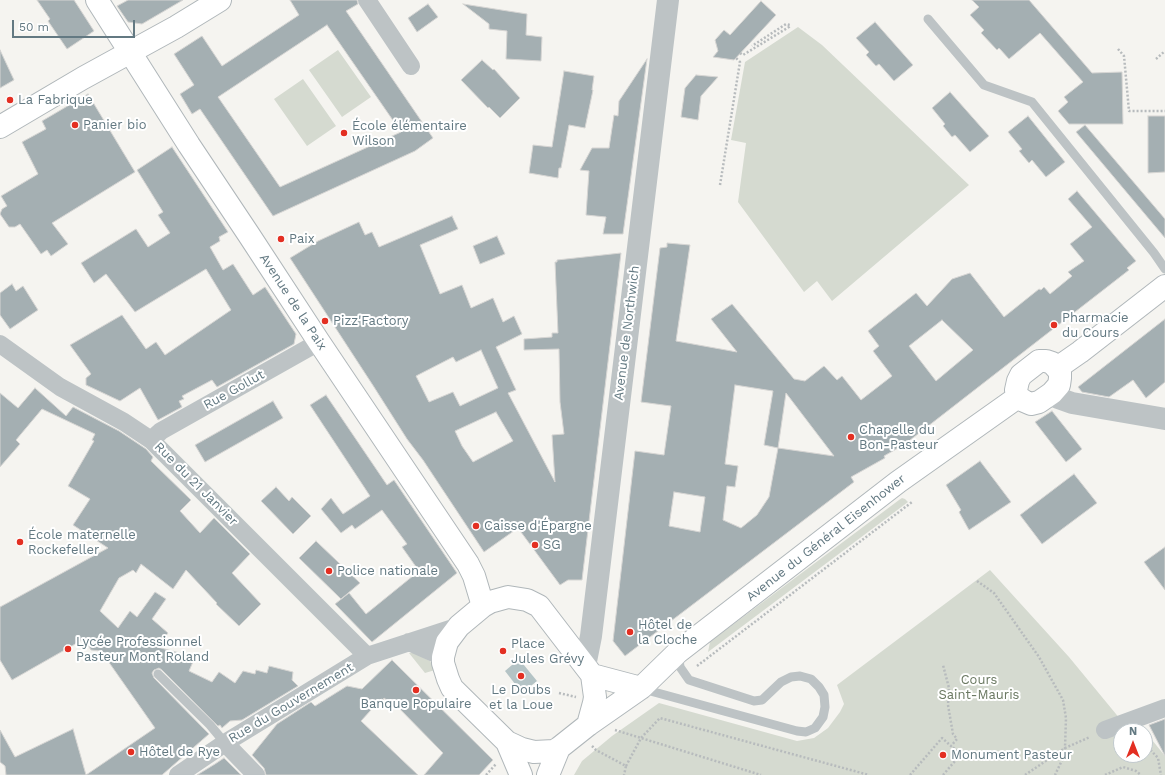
<!DOCTYPE html>
<html>
<head>
<meta charset="utf-8">
<style>
  body { margin:0 }
  #map { position:relative; width:1165px; height:775px; overflow:hidden; background:#f5f4f0; font-family:"Work Sans",sans-serif }
  canvas { display:block }
  .north { position:absolute; left:1113px; top:723px; width:40px; height:40px; box-sizing:border-box; background:#fff; border:1px solid #c1c9cd; border-radius:50%; rotate:0deg; font-size:11px; font-weight:700; line-height:16px; text-align:center; color:#637982 }
  .north::after { content:''; display:block; margin:auto; width:14px; height:18px; background:#e32f22; clip-path:polygon(50% 0,100% 100%,50% 72%,0 100%) }
  .scale { position:absolute; left:12px; top:20px; width:123px; height:18px; box-sizing:border-box; border:2px solid #637982; border-top:0; padding-left:5px; font-size:12px; line-height:14px; white-space:nowrap; color:#637982; -webkit-text-stroke:3px #fff; paint-order:stroke }
</style>
</head>
<body>
<div id="map">
<canvas width="1165" height="775"></canvas>
<div class="north">N</div>
<div class="scale">50 m</div>
</div>
<script>
const ctx = document.querySelector('canvas').getContext('2d');
ctx.lineJoin = 'round';
function fillPath(path, color) { ctx.fillStyle = color; ctx.fill(path, 'evenodd'); }
const poly = rows => new Path2D(rows.map(r => 'M' + r).join(''));
function trace(path, color, width, dash) { ctx.strokeStyle = color; ctx.lineWidth = width; ctx.lineCap = dash ? 'butt' : 'round'; ctx.setLineDash(dash || []); ctx.stroke(path); }
function drawText(font, color, halo, rows, align = 'center') {
  ctx.font = font + ' "Work Sans",sans-serif'; ctx.lineWidth = 4; ctx.setLineDash([]); ctx.textBaseline = 'middle'; ctx.strokeStyle = halo; ctx.fillStyle = color; for (const [text, x, y, turn = 0] of rows) {
    ctx.save(); ctx.translate(x, y); ctx.rotate((+turn || 0) * Math.PI / 180); ctx.textAlign = isNaN(turn) ? turn : align; if (halo) ctx.strokeText(text, 0, 0); ctx.fillText(text, 0, 0); ctx.restore();
  }
}
const green = poly([
  [798,27,822,45,969,185,832,301,817,281,804,292,738,202,746,143,731,140,745,62],
  [338,50,371,97,342,117,309,70],
  [303,79,336,126,307,146,274,99],
  [902,498,905,499,908,502,708,652,710,642,715,638,899,500],
  [990,570,1069,657,1130,731,1121,731,1121,755,1145,755,1145,735,1148,735,1165,756,1165,775,574,775,582,761,612,736,659,703,797,741,814,738,828,728,840,712,844,704,837,685],
  [409,653,415,653,430,661,435,670,425,673]
]);
const water = poly([
  [519,659,537,681,522,693,505,671]
]);
const building = poly([
  [37,0,74,0,94,31,67,49,48,21,50,19,37,0],
  [128,0,183,0,142,24,128,22,117,6,128,0],
  [290,0,357,0,358,4,346,11,433,138,415,151,273,216,200,109,192,114,180,94,194,85,174,54,202,36,222,66,299,15,290,0],
  [327,25,401,132,280,187,218,97,327,25],
  [972,0,1029,0,1092,73,1122,72,1123,124,1069,124,1058,111,1068,102,1064,97,1083,82,1040,33,1009,59,999,48,997,50,981,33,984,30,970,15,979,7,972,0],
  [761,1,776,15,734,60,713,57,718,51,715,40,724,30,730,35,761,1],
  [428,4,438,17,417,32,408,18,428,4],
  [463,4,527,14,526,35,542,37,541,61,506,59,507,31,489,29,489,24,463,4],
  [875,22,913,65,894,81,879,64,876,66,866,55,869,52,856,38,875,22],
  [0,50,14,80,0,88,0,50],
  [647,59,623,234,603,234,606,217,586,215,589,171,580,170,592,148,609,148,614,115,618,116,619,101,647,59],
  [482,60,493,70,494,69,520,98,500,118,489,107,488,108,461,80,482,60],
  [564,71,594,76,592,90,593,90,585,128,569,125,561,168,559,168,558,178,529,173,533,145,552,147,564,71],
  [696,75,718,77,701,96,698,120,681,117,685,88,696,75],
  [950,92,989,136,970,152,955,135,952,137,943,126,945,124,932,108,950,92],
  [88,94,135,172,52,223,68,244,51,256,47,250,41,254,20,224,15,227,9,227,0,214,2,209,7,206,1,196,38,174,22,142,46,129,42,121,88,94],
  [1028,116,1065,162,1046,177,1032,160,1029,163,1019,151,1022,149,1008,132,1028,116],
  [1148,116,1165,116,1165,172,1148,173,1148,116],
  [1085,125,1165,219,1165,238,1076,132,1085,125],
  [172,147,228,232,219,237,220,241,210,247,223,270,233,264,253,295,265,287,296,334,294,344,217,387,212,380,182,396,184,399,179,401,182,407,158,420,140,388,120,401,86,385,86,378,91,374,70,345,122,315,146,349,156,342,165,355,231,310,206,269,135,312,106,274,94,283,81,263,136,229,148,247,170,233,158,215,163,212,137,170,172,147],
  [1077,191,1136,261,1127,268,1129,270,905,444,884,456,885,458,851,477,854,482,625,656,613,641,635,451,664,455,671,406,641,402,660,248,667,247,667,243,690,245,676,341,737,352,711,319,732,304,794,379,805,381,824,366,837,380,842,376,861,400,892,376,873,351,879,346,868,331,916,293,927,306,952,279,970,273,1004,317,1039,289,1041,290,1044,287,1050,294,1072,276,1068,272,1084,261,1070,244,1092,227,1068,199,1077,191],
  [942,320,973,350,936,381,909,346,942,320],
  [735,385,773,391,764,445,778,448,786,393,834,456,778,448,769,497,757,515,741,528,723,520,727,486,735,487,738,466,725,464,735,385],
  [674,492,705,497,700,532,669,526,674,492],
  [452,216,458,229,420,245,440,294,462,285,471,308,493,298,503,322,514,316,522,334,496,347,516,390,508,393,555,482,552,435,564,434,560,402,559,349,524,350,524,339,552,337,552,333,558,333,555,262,557,262,557,260,621,253,582,580,568,580,560,585,518,528,484,552,423,460,407,439,374,387,290,258,318,241,359,222,365,235,372,232,379,247,452,216],
  [481,350,498,388,460,406,453,392,429,402,416,376,453,357,456,362,481,350],
  [496,412,513,441,473,462,462,446,455,431,496,412],
  [497,236,505,254,480,264,473,246,497,236],
  [12,284,16,291,23,286,38,310,10,329,0,315,0,293,12,284],
  [1165,319,1165,382,1146,398,1133,380,1109,397,1082,392,1078,387,1165,319],
  [35,388,66,416,73,407,119,431,146,449,153,457,151,461,191,500,180,511,200,533,214,518,250,554,232,573,261,604,239,626,216,604,217,603,186,570,173,589,141,564,136,573,133,570,119,578,100,611,118,628,130,611,137,617,155,592,166,599,152,619,168,633,157,647,195,657,189,671,212,682,219,672,235,683,243,671,255,674,256,670,267,673,269,666,293,672,292,680,298,686,242,720,230,721,222,728,220,725,218,726,162,670,159,668,154,670,152,673,154,678,209,734,162,775,86,775,155,728,101,651,91,650,84,639,12,680,0,660,0,607,108,548,73,525,90,499,68,486,94,441,92,440,95,434,42,409,16,440,20,444,0,467,0,393,18,408,35,388],
  [326,395,387,485,394,480,457,573,372,642,335,604,349,593,366,614,419,571,402,547,407,544,382,510,355,529,352,525,341,533,321,509,331,498,343,514,370,496,310,405,326,395],
  [273,401,283,418,205,462,195,445,273,401],
  [1052,411,1082,449,1066,462,1035,422,1052,411],
  [980,461,1011,502,969,530,959,512,961,510,946,485,980,461],
  [1074,474,1097,503,1042,544,1020,515,1074,474],
  [276,487,289,501,292,497,311,516,293,534,261,501,276,487],
  [316,541,360,583,341,599,299,558,316,541],
  [1165,547,1165,590,1144,562,1165,547],
  [392,660,493,760,479,775,424,775,443,753,390,699,388,701,384,698,383,700,381,699,361,721,418,775,266,775,264,768,252,755,277,724,311,702,315,706,347,686,362,689,392,660],
  [1165,719,1165,756,1149,725,1165,719],
  [73,729,86,775,6,775,5,766,0,762,0,730,15,757,73,729],
  [224,758,241,775,197,775,215,764,224,758]
]);
const path = poly([
  [1118,49,1124,56,1129,111,1165,111],
  [740,53,743,55,789,27,790,25,786,24,752,46],
  [1156,59,1165,51],
  [720,185,740,62,736,58],
  [977,581,994,593,1039,657,1063,700,1066,718,1065,748,1064,756,1055,775],
  [697,666,912,502],
  [559,693,576,697],
  [615,730,761,775],
  [1145,744,1158,758,1161,775],
  [592,746,596,750,626,766,624,775],
  [626,766,641,738,660,718,869,775],
  [486,775,496,764],
  [910,775,942,738,951,746,957,739,953,734,948,705,949,688,943,665],
  [943,775,961,754,951,746],
  [1025,775,1065,748,1090,737],
  [1105,775,1123,767,1136,771,1141,775]
]);
const service = poly([
  [928,19,984,85,1032,102,1154,253,1165,269],
  [158,674,210,725,225,743],
  [643,689,797,731,806,732,815,728,823,717,825,707,824,695,819,687,811,679,800,676,791,677,781,682,762,700,754,701,689,680,680,667,678,653]
]);
const minor = poly([
  [367,0,411,66],
  [0,344,60,387,124,422,151,440,367,656],
  [151,440,161,431,319,342],
  [409,642,443,657],
  [1105,730,1165,708],
  [225,743,256,775],
  [178,775,225,743,367,656,459,626]
]);
const tertiary = poly([
  [1052,393,1058,398,1072,403,1165,419],
  [585,666,591,636,668,0]
]);
const secondary = poly([
  [97,0,189,145,249,235,319,342,468,564,474,576,483,606],
  [0,127,83,78,176,27,220,0],
  [1039,361,1046,361,1052,363,1060,372,1060,378,1059,385,1052,393,1039,402,1031,404,1024,401,1018,397,1016,390,1018,381,1021,375,1039,361],
  [1057,368,1080,352,1165,286],
  [592,675,641,688],
  [588,725,594,703,595,697,592,675,539,606,527,600,508,597,490,602,483,606,459,626,447,642,443,657,443,663,448,679,452,688,507,742,522,749,534,752,554,751,559,748,588,725,641,688,678,652,898,482,1018,397],
  [507,742,521,775],
  [548,775,559,748]
]);
const markers = [
  [10,100,4,"#e32f22"],
  [75,125,4,"#e32f22"],
  [344,133,4,"#e32f22"],
  [281,239,4,"#e32f22"],
  [325,321,4,"#e32f22"],
  [1054,325,4,"#e32f22"],
  [851,437,4,"#e32f22"],
  [476,526,4,"#e32f22"],
  [20,542,4,"#e32f22"],
  [535,545,4,"#e32f22"],
  [329,571,4,"#e32f22"],
  [630,632,4,"#e32f22"],
  [68,649,4,"#e32f22"],
  [503,651,4,"#e32f22"],
  [521,676,4,"#e32f22"],
  [416,690,4,"#e32f22"],
  [131,752,4,"#e32f22"],
  [943,755,4,"#e32f22"]
];
const poiNames = [
  ["La Fabrique",18,100],
  ["Panier bio",83,125],
  ["École élémentaire",352,126],
  ["Wilson",352,141],
  ["Paix",289,239],
  ["Pharmacie",1062,318],
  ["du Cours",1062,333],
  ["Pizz'Factory",333,321],
  ["Chapelle du",859,430],
  ["Bon-Pasteur",859,445],
  ["Caisse d'Épargne",484,526],
  ["École maternelle",28,535],
  ["Rockefeller",28,550],
  ["SG",543,545],
  ["Police nationale",337,571],
  ["Hôtel de",638,625],
  ["la Cloche",638,640],
  ["Lycée Professionnel",76,642],
  ["Pasteur Mont Roland",76,657],
  ["Place",511,644],
  ["Jules Grévy",511,659],
  ["Le Doubs",521,690,"center"],
  ["et la Loue",521,705,"center"],
  ["Banque Populaire",416,704,"center"],
  ["Hôtel de Rye",139,752],
  ["Monument Pasteur",951,755]
];
const streetNames = [
  ["Avenue de la Paix",293,302,57],
  ["Avenue de Northwich",627,333,-83],
  ["Rue Gollut",234,390,-29],
  ["Rue du 21 Janvier",196,484,45],
  ["Avenue du Général Eisenhower",826,538,-38],
  ["Rue du Gouvernement",291,703,-31]
];
const parkNames = [
  ["Cours",979,680],
  ["Saint-Mauris",979,695]
];
fillPath(green, '#d5dad0');
fillPath(water, '#b4c3c5');
fillPath(building, '#a4afb2');
trace(building, '#d6d5d3', 1);
trace(secondary, '#b0b7ba', 24);
trace(path, '#b7bbbd', 2.5, [2, 2]);
trace(service, '#bdc3c5', 9);
trace(minor, '#bdc3c5', 18);
trace(tertiary, '#bdc3c5', 22);
trace(secondary, '#fff', 22);
for (const [x, y, r, color] of markers) { const dot = new Path2D(); dot.arc(x, y, r, 0, 2 * Math.PI); ctx.fillStyle = color; ctx.fill(dot); trace(dot, '#fff', 1.5); }
drawText('13px', '#637982', '#fff', poiNames, 'left');
drawText('13px', '#637982', '#fff', streetNames);
drawText('13px', '#6b7962', '#fff', parkNames);
</script>
</body>
</html>
